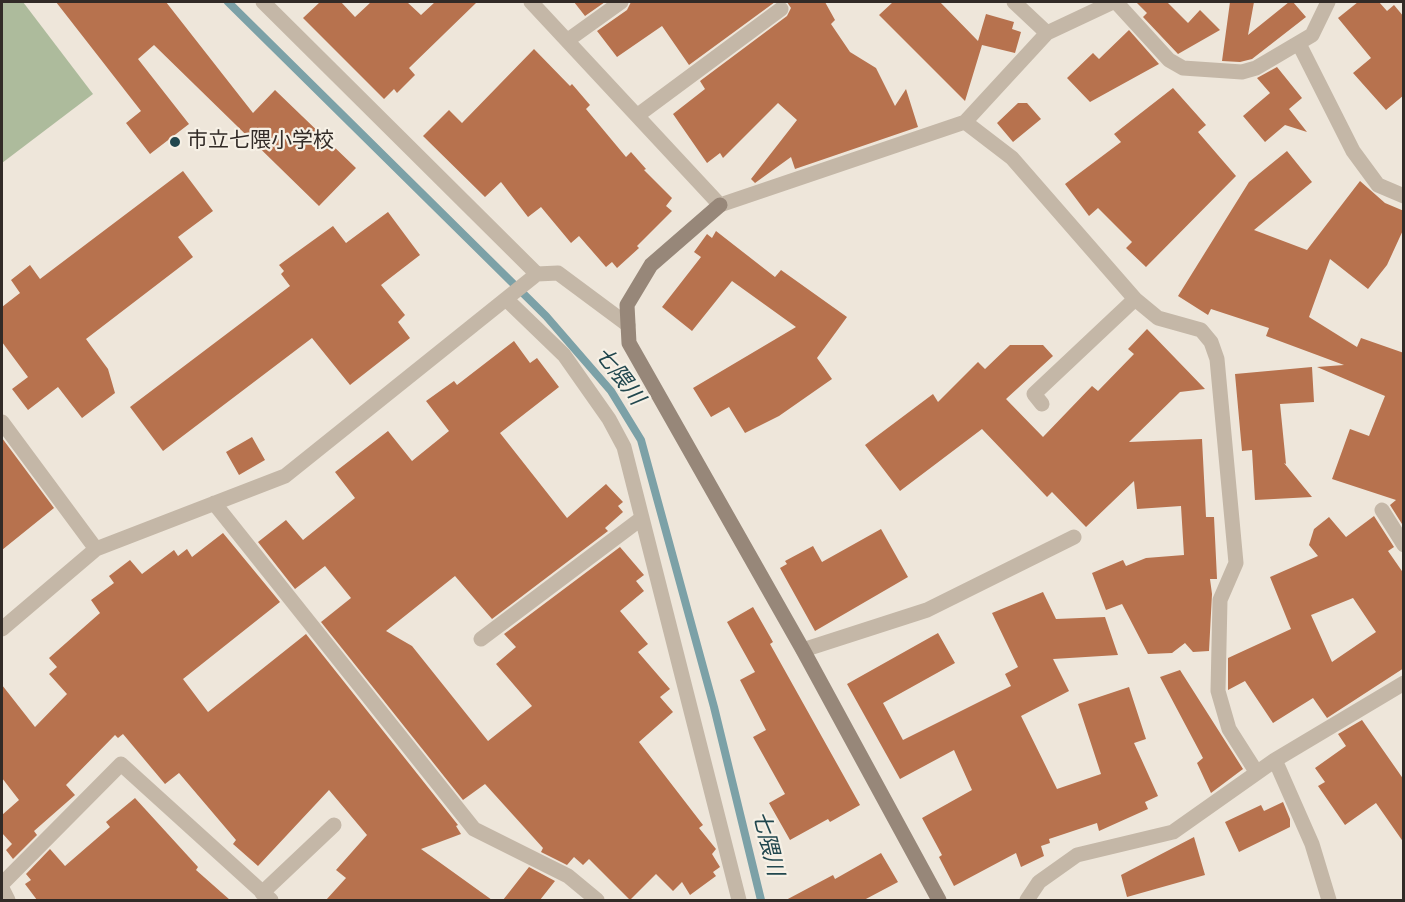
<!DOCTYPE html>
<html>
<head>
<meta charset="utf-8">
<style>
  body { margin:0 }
  #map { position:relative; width:1405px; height:902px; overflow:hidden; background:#eee6da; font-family:"Source Sans 3",sans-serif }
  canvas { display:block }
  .frame { position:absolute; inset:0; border:3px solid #322b27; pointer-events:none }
</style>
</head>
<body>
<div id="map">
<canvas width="1405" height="902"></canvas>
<div class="frame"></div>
</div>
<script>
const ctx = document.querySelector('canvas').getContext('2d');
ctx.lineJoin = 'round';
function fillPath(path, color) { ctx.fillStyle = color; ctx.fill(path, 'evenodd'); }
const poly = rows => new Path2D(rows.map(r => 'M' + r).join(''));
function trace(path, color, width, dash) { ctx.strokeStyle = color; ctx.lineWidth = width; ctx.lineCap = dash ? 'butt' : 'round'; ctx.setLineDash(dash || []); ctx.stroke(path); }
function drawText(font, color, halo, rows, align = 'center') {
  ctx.font = font + ' "Source Sans 3","Noto Sans JP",sans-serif'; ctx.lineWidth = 4.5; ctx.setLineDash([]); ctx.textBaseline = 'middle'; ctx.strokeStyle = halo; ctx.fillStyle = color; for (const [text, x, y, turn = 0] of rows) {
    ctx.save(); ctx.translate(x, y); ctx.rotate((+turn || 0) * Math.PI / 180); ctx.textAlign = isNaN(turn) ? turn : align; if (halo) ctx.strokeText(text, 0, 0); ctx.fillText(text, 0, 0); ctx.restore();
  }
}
const green = poly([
  [2,2,23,2,93,94,2,163]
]);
const stream = poly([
  [228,2,546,316,611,391,641,440,714,707,761,900]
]);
const building = poly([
  [56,2,166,2,253,113,275,90,356,168,319,206,154,45,138,59,189,124,150,154,126,123,141,111],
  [320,2,341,2,355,17,371,2,407,2,421,15,435,2,477,2,409,68,415,75,397,93,394,89,384,99,303,18],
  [574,2,605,2,585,16],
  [631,2,775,2,689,65,662,26,617,57,597,31,627,10],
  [787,2,825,2,835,20,831,24,850,52,876,68,895,106,906,89,918,127,795,169,791,157,755,183,751,179,797,120,778,103,723,158,720,153,707,163,673,114,705,89,700,81,787,16,791,8],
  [893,2,940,2,978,41,986,14,1014,22,1012,29,1021,32,1015,53,982,45,965,101,879,15],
  [1136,2,1167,2,1188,23,1200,10,1220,30,1178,54,1143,17,1147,13],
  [1230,2,1254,2,1248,35,1289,2,1293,2,1306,17,1252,59,1240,62,1222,61],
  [1358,2,1379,2,1387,11,1394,5,1404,17,1404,95,1386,110,1353,73,1371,58,1338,18],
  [1129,30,1159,64,1090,102,1067,78,1093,53,1099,59],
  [534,49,570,86,572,84,590,105,586,109,626,157,631,152,646,169,644,170,672,198,666,206,672,211,637,246,639,248,617,268,612,262,606,267,579,236,571,243,541,207,528,217,501,182,485,197,423,136,449,110,462,123],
  [1277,67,1302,98,1289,109,1307,132,1285,125,1265,142,1243,116,1270,93,1257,78],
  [1173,88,1206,125,1198,132,1236,176,1146,267,1126,248,1132,242,1098,208,1089,216,1065,184,1121,142,1114,134],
  [1018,103,1027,103,1041,119,1013,142,997,123],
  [1287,151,1312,182,1254,230,1307,250,1360,181,1385,203,1404,211,1404,228,1387,265,1368,289,1330,259,1309,317,1357,347,1361,338,1404,353,1402,524,1390,505,1396,500,1332,479,1350,429,1369,436,1385,396,1317,367,1344,365,1266,336,1269,328,1211,309,1208,315,1178,296,1249,182],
  [183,171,213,211,178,237,193,257,86,339,108,369,115,393,82,418,58,387,28,410,12,389,28,377,2,342,2,307,20,293,11,280,30,265,40,279],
  [388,212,420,255,381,285,405,315,398,322,410,338,350,385,312,338,163,451,130,407,290,286,281,274,284,271,279,265,333,226,346,243],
  [716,231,775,277,781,270,847,317,817,358,832,379,779,416,745,433,729,407,711,417,693,388,796,327,732,281,692,331,662,307,701,257,694,252,707,234,712,238],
  [1147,329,1205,389,1180,392,1129,442,1202,439,1206,517,1214,517,1217,579,1210,579,1212,594,1209,651,1193,652,1185,643,1172,653,1148,654,1122,604,1106,610,1092,573,1123,560,1126,566,1146,558,1184,555,1181,506,1137,509,1134,481,1086,527,1052,492,1047,497,982,429,900,491,865,445,933,394,938,402,978,362,985,369,1010,345,1043,345,1053,356,1006,399,1043,437,1092,386,1098,391,1134,354,1128,349],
  [514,341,530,363,537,358,559,387,500,433,567,518,606,484,623,502,618,506,623,512,605,528,608,531,492,619,455,576,386,631,412,646,488,741,532,706,496,664,516,647,504,634,620,547,644,575,636,581,644,591,620,611,648,644,638,652,670,689,660,697,673,712,639,742,703,825,699,828,716,849,712,854,720,867,713,872,716,876,690,895,682,882,673,891,656,874,630,900,589,859,583,865,574,857,567,865,541,852,543,848,485,784,463,800,321,622,351,598,325,566,295,589,258,542,286,520,303,540,355,498,335,472,388,431,412,461,449,431,426,401,454,381,457,385],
  [1312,367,1314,402,1280,404,1286,464,1284,463,1312,497,1255,500,1252,450,1242,451,1235,374],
  [252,437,265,460,239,475,226,452],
  [2,438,54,508,2,550],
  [1374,516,1394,547,1388,551,1404,574,1404,668,1327,718,1313,698,1273,723,1245,681,1228,690,1228,658,1291,629,1270,577,1318,556,1309,545,1314,529,1329,517,1346,537],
  [1353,598,1376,632,1332,662,1311,615],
  [881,529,908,577,815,631,780,568,787,564,785,561,813,546,822,562],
  [223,533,280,602,183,679,208,712,306,634,458,825,456,826,461,834,421,849,492,900,326,900,346,878,336,870,367,835,329,790,258,866,233,844,236,840,179,773,165,784,123,734,118,738,115,735,66,785,75,795,34,831,37,835,13,859,6,850,12,844,2,833,2,815,19,800,2,778,2,685,35,727,67,694,49,674,57,667,49,658,100,613,91,600,114,583,109,576,130,560,142,574,174,550,178,556,187,549,192,557],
  [1043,592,1056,619,1105,617,1118,655,1053,659,1069,691,1021,716,1057,789,1101,774,1078,704,1129,687,1146,739,1134,743,1158,796,1145,802,1148,809,1099,831,1097,823,1049,839,1050,843,1041,846,1044,856,1021,867,1016,853,954,886,939,857,942,855,922,818,972,790,954,750,900,779,847,684,938,633,955,663,883,703,903,740,1011,686,1005,674,1018,667,992,613],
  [753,607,773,642,770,644,860,805,830,822,828,819,790,840,769,803,785,794,753,737,766,730,740,680,755,672,727,622],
  [1180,670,1243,769,1211,793,1197,763,1203,758,1160,677],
  [1362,720,1404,780,1404,843,1376,803,1345,825,1318,786,1325,782,1315,768,1346,746,1338,734],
  [135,798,198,867,196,870,230,900,37,900,25,884,31,880,26,874,50,849,65,866,110,827,106,822],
  [1283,802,1290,819,1290,827,1239,852,1225,822,1261,805,1264,811],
  [1194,837,1205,875,1127,897,1121,875],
  [881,853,898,882,864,900,786,900,833,875,835,879],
  [529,867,555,881,540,900,503,900]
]);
const street = poly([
  [263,2,537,274],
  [531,2,720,205,965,122,1047,33,1113,2],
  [1014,2,1047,33],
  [1116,2,1169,60,1183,68,1242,72,1256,68,1312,35,1328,2],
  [568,40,621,2],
  [1299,44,1353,151,1378,185,1404,196],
  [638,115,781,9],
  [965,122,1012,158,1135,299,1158,318,1201,330,1211,342,1217,359,1236,563,1220,600,1218,691,1229,729,1257,773],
  [506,299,564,355,609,419,624,447,739,900],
  [1042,404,1034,394,1135,299],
  [2,422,96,549],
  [214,503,474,829,568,876,597,900],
  [1382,510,1404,545],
  [2,629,96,549,285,476,537,274,558,273,628,325],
  [481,639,642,518],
  [803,650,927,610,1074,537],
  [1275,760,1312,844,1329,900],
  [2,884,121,764,271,900],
  [2,888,8,900],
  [262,893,334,825],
  [1027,900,1039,882,1077,855,1173,832,1275,760,1404,683]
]);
const secondary = poly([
  [720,205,651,265,627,305,629,343,803,650,939,900]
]);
const markers = [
  [175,142,6,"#21474e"]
];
const poiNames = [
  ["市立七隈小学校",187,142]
];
const waterNames = [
  ["七隈川",618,377,53],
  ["七隈川",766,844,76]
];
fillPath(green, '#adbb9c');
trace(stream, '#7ca1a7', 8);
fillPath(building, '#b7724e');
trace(street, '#c4b7a7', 15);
trace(secondary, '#978779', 15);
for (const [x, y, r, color] of markers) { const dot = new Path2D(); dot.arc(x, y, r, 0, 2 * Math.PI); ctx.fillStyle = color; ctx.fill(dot); trace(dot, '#f6f0e5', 2); }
drawText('21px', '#322b27', '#f6f0e5', poiNames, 'left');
drawText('italic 22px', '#21474e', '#f6f0e5', waterNames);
</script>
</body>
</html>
